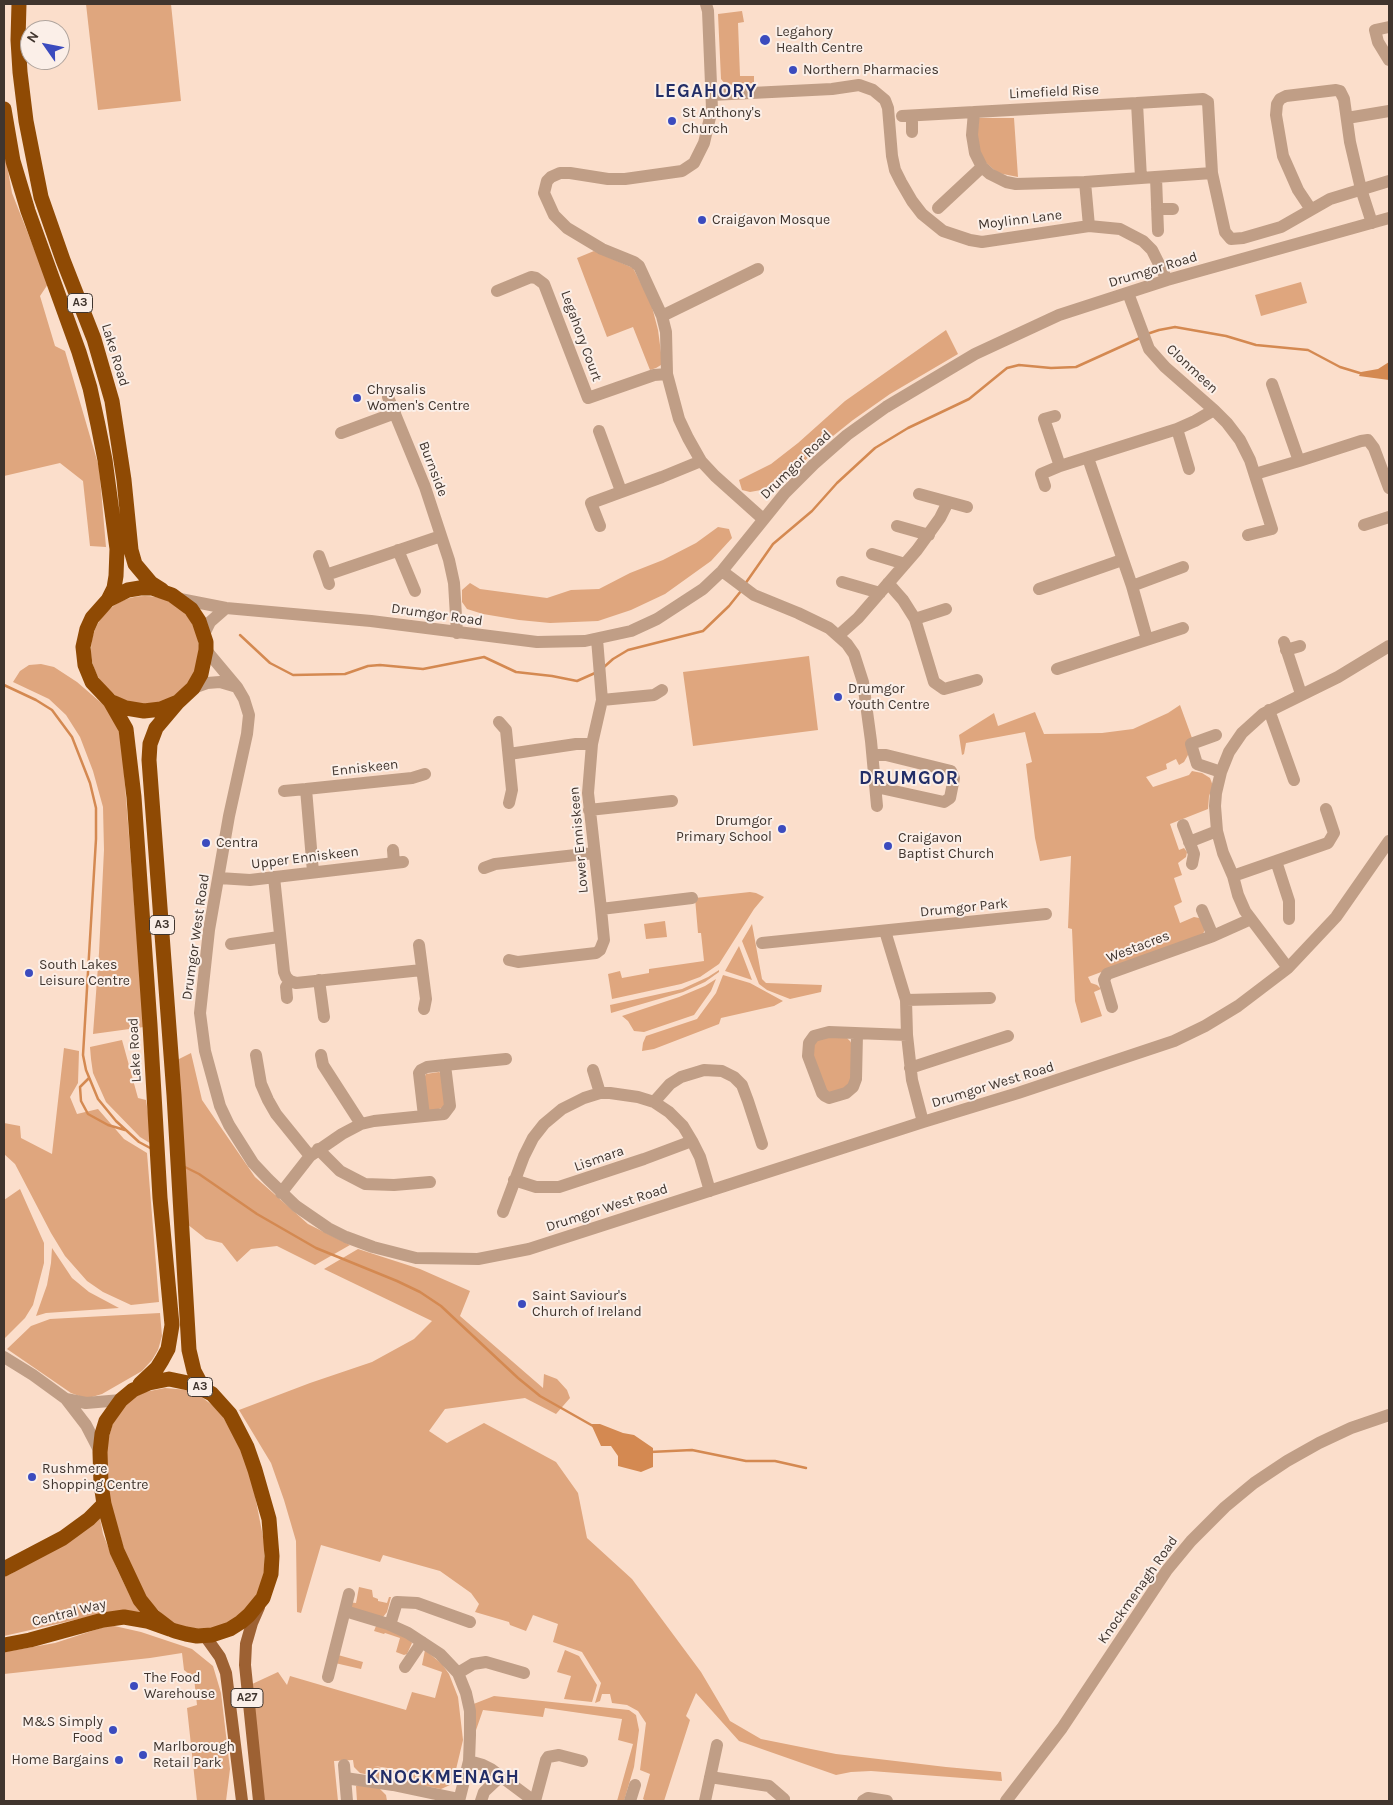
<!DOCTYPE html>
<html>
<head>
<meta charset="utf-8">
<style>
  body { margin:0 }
  #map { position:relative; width:1393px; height:1805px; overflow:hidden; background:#fbdecb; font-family:Karla,sans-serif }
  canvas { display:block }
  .frame { position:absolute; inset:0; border:5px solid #40352e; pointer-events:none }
  .north { position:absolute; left:20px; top:20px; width:50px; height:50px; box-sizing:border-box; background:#fbefe8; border:1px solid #b0a59e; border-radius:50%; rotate:303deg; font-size:14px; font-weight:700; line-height:20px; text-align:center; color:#40352e }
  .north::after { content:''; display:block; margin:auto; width:18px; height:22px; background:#3b4bbe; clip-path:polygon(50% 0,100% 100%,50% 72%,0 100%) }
</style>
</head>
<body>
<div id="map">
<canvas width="1393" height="1805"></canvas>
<div class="frame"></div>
<div class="north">N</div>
</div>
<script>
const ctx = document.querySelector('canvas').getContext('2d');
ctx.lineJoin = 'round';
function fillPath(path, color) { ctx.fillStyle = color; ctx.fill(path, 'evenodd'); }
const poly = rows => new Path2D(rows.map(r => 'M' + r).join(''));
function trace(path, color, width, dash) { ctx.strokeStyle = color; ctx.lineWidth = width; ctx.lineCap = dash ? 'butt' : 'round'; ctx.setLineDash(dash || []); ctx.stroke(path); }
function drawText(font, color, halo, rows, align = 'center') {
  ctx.font = font + ' Karla,sans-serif'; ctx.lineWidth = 4; ctx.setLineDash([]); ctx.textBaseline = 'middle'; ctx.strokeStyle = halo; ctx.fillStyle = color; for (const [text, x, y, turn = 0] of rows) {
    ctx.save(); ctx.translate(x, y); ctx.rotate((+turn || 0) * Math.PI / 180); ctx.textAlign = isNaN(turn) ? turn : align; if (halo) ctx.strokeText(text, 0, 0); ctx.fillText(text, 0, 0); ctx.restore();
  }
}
const green = poly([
  [86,4,171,4,181,101,98,110],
  [742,11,744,22,738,23,740,76,754,76,754,83,726,85,721,79,718,14],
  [979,118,1014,118,1018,177,998,173,985,162,978,149,977,136],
  [4,148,12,193,48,284,40,296,55,346,65,351,99,467,106,547,90,546,83,481,60,463,4,476],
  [594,251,633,268,651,303,658,330,662,360,661,365,656,368,650,370,633,327,607,337,577,258],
  [1301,282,1307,303,1261,316,1255,295],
  [946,330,958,354,890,394,853,420,818,448,789,476,772,488,750,492,742,490,739,480,771,464,798,443,845,401],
  [718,527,729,529,732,538,711,561,665,594,631,610,598,621,550,623,519,620,483,614,467,609,462,602,462,590,470,583,480,589,547,598,571,590,599,589,630,573,663,560,696,543],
  '91 650a54 54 0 1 1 108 0a54 54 0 1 1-108 0Z',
  [809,656,818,730,693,746,683,672],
  [41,664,54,667,77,682,106,707,118,727,122,747,144,1027,93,1034,99,953,104,850,103,807,93,771,80,737,66,715,49,699,13,682,20,671,29,665],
  [1180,705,1192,738,1188,755,1184,762,1179,765,1176,759,1166,764,1167,769,1146,777,1153,787,1189,775,1192,771,1202,773,1210,778,1213,786,1209,796,1208,809,1170,824,1179,850,1184,848,1187,852,1186,857,1178,863,1182,875,1174,878,1182,902,1174,906,1180,923,1194,917,1199,918,1206,927,1203,934,1088,977,1091,983,1097,985,1101,989,1094,992,1102,1016,1081,1023,1075,1001,1072,929,1068,928,1071,856,1040,861,1035,838,1026,764,1032,762,1025,732,966,743,964,754,962,755,959,735,994,713,998,726,1035,712,1044,734,1102,733,1133,729,1168,713],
  [750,892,756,893,764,897,754,909,719,964,700,977,681,984,612,999,608,974,620,971,622,978,649,973,649,969,704,961,701,933,698,933,695,898],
  [665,921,667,937,646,939,644,924],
  [752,924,762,979,766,983,822,985,821,992,790,999,767,990,759,984,742,941],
  [739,946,752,980,725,971],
  [719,970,719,972,705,982,683,992,611,1013,610,1005,682,989,708,977],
  [723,975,750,983,783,1001,774,1006,721,1018,719,1024,654,1049,642,1051,643,1043,646,1036,697,1019,716,993],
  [716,979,711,991,694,1015,644,1032,634,1031,628,1021,622,1016,679,997,705,986],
  [822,1037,847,1038,850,1041,853,1046,851,1083,846,1089,829,1093,824,1089,812,1055,813,1044],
  [122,1040,138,1098,146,1100,153,1145,140,1137,106,1102,93,1073,91,1059,90,1047],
  [64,1048,79,1051,78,1083,70,1097,77,1114,98,1109,124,1139,147,1153,159,1302,131,1305,103,1292,87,1281,65,1256,51,1233,15,1164,4,1154,4,1123,20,1126,21,1138,52,1154],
  [191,1053,202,1100,255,1177,308,1224,350,1245,315,1265,277,1246,251,1249,237,1262,222,1243,206,1239,187,1224,175,1061],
  [439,1072,442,1074,446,1107,431,1111,428,1109,424,1078,426,1074],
  [20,1189,44,1243,44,1263,33,1305,25,1318,4,1339,4,1200],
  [52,1248,72,1278,89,1292,119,1308,46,1313,36,1316,47,1285,51,1263],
  [358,1249,420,1269,470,1291,460,1316,543,1388,544,1374,557,1379,567,1390,570,1398,556,1414,525,1398,445,1409,429,1431,447,1443,484,1423,556,1462,578,1493,587,1538,632,1579,701,1672,730,1721,761,1739,836,1754,946,1767,1001,1772,1002,1781,871,1771,851,1772,836,1775,739,1741,696,1693,686,1716,690,1720,664,1801,646,1801,643,1799,650,1774,640,1770,646,1723,638,1711,627,1705,612,1703,610,1694,602,1694,600,1701,595,1703,601,1683,582,1652,553,1642,558,1624,533,1615,526,1631,510,1625,509,1622,475,1612,479,1604,471,1593,440,1571,383,1555,380,1562,321,1545,301,1613,297,1612,296,1541,284,1500,271,1463,239,1410,310,1383,372,1362,414,1339,432,1321,324,1269],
  [160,1313,162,1336,158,1350,152,1360,142,1371,102,1394,92,1397,82,1397,71,1393,7,1349,31,1326,50,1319],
  [165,1388,188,1390,199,1395,212,1405,223,1417,237,1441,251,1475,264,1542,264,1577,258,1593,247,1608,237,1618,218,1628,187,1629,169,1621,145,1597,125,1553,107,1490,107,1443,114,1420,123,1407,133,1398,145,1392],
  [99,1513,103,1534,117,1569,131,1598,141,1612,114,1611,4,1636,4,1577,11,1574],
  [359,1587,372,1590,373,1597,378,1599,378,1601,387,1603,389,1597,391,1597,387,1612,383,1617,351,1610,348,1602,356,1603],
  [110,1625,141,1632,192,1649,213,1666,221,1693,230,1769,226,1801,197,1801,187,1708,197,1705,194,1678,184,1670,182,1653,150,1658,4,1674,4,1652,55,1643],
  [376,1626,399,1633,410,1640,412,1643,407,1654,404,1655,396,1652,400,1638,385,1633,384,1634,374,1631],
  [425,1650,442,1664,449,1674,458,1697,463,1740,453,1782,450,1785,441,1789,404,1782,406,1771,408,1771,374,1766,398,1772,396,1781,360,1773,354,1767,353,1760,334,1761,338,1801,262,1801,250,1685,278,1672,287,1685,290,1676,406,1710,412,1692,435,1698,442,1672,422,1665],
  [565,1650,579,1656,597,1685,592,1702,564,1699,571,1676,557,1672],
  [338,1655,363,1662,361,1669,335,1663],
  [494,1696,629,1710,636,1715,639,1730,634,1767,624,1801,617,1801,633,1744,618,1740,622,1719,545,1708,543,1717,483,1710,475,1733,471,1705],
  [356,1786,377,1786,386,1795,387,1801,357,1801]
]);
const water = poly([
  [1389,362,1389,380,1359,376,1361,372,1378,369],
  [591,1424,600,1424,623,1433,634,1435,653,1448,653,1467,641,1472,618,1466,618,1456,611,1446,601,1446]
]);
const stream = poly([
  [1147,334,1159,330,1175,327,1226,336,1256,345,1308,350,1340,367,1363,374],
  [745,584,773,544,812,511,837,483,875,448,908,428,969,399,1007,368,1019,365,1051,368,1076,367,1140,338],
  [240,635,270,663,293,675,345,674,368,666,380,665,423,669,484,657,516,672,552,676,577,681,595,673],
  [604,667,613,659,628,650,703,631,729,606,741,591],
  [4,685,36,700,52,710,72,737,90,783,96,808,96,839,83,1055,86,1070,98,1099,116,1121,139,1142,152,1149],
  [89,1078,80,1087,81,1101,88,1114,108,1125,125,1130],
  [183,1166,199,1174,257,1214,316,1248,397,1281,420,1292,441,1306,518,1378,540,1396,593,1426],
  [650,1452,692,1450,746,1461,775,1461,806,1468]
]);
const minor = poly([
  [706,4,708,11,712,109,704,143,694,163,682,171,625,179,608,179,570,173,560,173,551,177,547,181,544,193,554,215,567,228,602,249,634,262,639,266,662,316,666,332,667,374,679,419,688,438,701,461,715,476,763,519],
  [1389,27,1375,30,1378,42,1389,60],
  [711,95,832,89,859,85,873,90,885,100,888,108,892,156,895,170,901,182,912,201,922,214,943,231,970,240,982,242,1089,226,1120,229,1143,241,1152,250,1167,280],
  [974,112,972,135,975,153,982,167,990,174,1006,182,1016,184,1085,182],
  [902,116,1137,103],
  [912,116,912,132],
  [1347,118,1389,111],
  [1212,173,1141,178,1137,103,1203,99,1208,102,1212,173,1225,232,1231,239,1243,238,1281,227,1330,199,1389,181],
  [1156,177,1158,231],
  [938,208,982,167],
  [1310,208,1298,190,1283,156,1276,115,1277,104,1280,99,1286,96,1336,90,1340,91,1344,99,1350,142,1361,189,1372,223],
  [1157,209,1173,209],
  [1089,226,1085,182,1141,178],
  [497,291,531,277,536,278,544,284,588,398,654,375,667,374],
  [1128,293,1149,349,1165,367,1214,410,1227,423,1240,440,1250,460,1272,529,1248,535],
  [662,316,758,269],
  [388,397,425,487,449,560,454,583,457,633],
  [1055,416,1044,419,1060,466],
  [599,431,621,491],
  [341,433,395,413],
  [1088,458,1132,586,1147,639],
  [1299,461,1361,441,1368,440,1374,448,1389,488],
  [1189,469,1177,429,1195,421,1214,410],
  [1255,474,1299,461,1272,384],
  [1045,486,1041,474,1060,466,1177,429],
  [919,494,967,507],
  [1364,525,1389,517],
  [600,526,591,503,662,477,701,461],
  [897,526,929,535],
  [398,550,415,591],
  [872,554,905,564],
  [319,556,326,575],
  [722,571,754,595,798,613,829,628,847,644,854,654,863,682,871,741,877,806],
  [842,582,880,593],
  [888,583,903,600,915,619,934,682,944,689,977,680],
  [329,584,326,575,441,536],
  [1132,586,1183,567],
  [1039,589,1122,560],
  [180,599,226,608,371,621,537,642,585,641,631,631,657,619,703,589,722,571,785,493,814,464,847,435,886,407,975,354,1059,315,1167,280,1389,218],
  [915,619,946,609],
  [204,634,210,622,226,608],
  [839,635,858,618,917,550,940,518,948,502],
  [1284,642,1301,694],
  [206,650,237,687,244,699,249,715,247,734,229,816,209,930,200,1013,205,1051,220,1106,229,1125,253,1163,268,1179,296,1206,328,1228,346,1237,373,1247,416,1258,478,1259,529,1249,923,1122,1018,1093,1174,1041,1205,1026,1238,1006,1288,968,1336,917,1389,841],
  [1286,650,1300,646],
  [1057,669,1183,628],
  [193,688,207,683,220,682,237,687],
  [602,700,654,695,662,690],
  [1269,710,1294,780],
  [499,722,506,730,512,790,509,803],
  [1216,735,1191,744,1197,764,1221,772],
  [509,754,576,744,592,744],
  [873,755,886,755,951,771,954,778,950,798,944,802,876,787],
  [284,791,306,789],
  [589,810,672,801],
  [1183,825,1194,854,1192,864],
  [1189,842,1217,831],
  [393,850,394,863],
  [1276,861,1289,901,1289,919],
  [484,868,495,864,594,853],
  [313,872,306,789,412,778,425,774],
  [1233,876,1328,843,1334,833,1326,809],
  [274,877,284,972,286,977,290,981,296,983,422,970],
  [219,878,250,880,403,862],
  [601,909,692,898],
  [1202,910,1213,936],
  [885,931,906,1000,907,1035,912,1080,923,1122],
  [762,943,1046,914],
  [231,944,279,937],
  [419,945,426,999,424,1009],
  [509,960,518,962,596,953,600,950,604,940,601,909,588,793,592,744,602,700,597,639],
  [1288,968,1245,911,1238,895,1233,876,1223,853,1217,831,1215,806,1216,793,1221,772,1229,752,1242,733,1263,714,1338,677,1389,646],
  [319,980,324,1017],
  [287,998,286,987,290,981],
  [906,1000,990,998],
  [1112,1007,1104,980,1107,974,1213,936,1251,919],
  [857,1034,856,1079,853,1087,846,1093,829,1098,825,1096,822,1093,808,1056,809,1043,814,1036,829,1032,907,1035],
  [256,1055,261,1084,268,1100,276,1114,310,1156,281,1193],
  [321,1055,323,1065,361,1124],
  [910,1068,1008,1036],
  [593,1070,600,1093],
  [654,1102,670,1084,681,1077,704,1070,722,1071,734,1077,742,1085,748,1101,762,1144],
  [424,1116,419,1073,421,1070,427,1067,445,1065],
  [318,1149,340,1171,365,1184,394,1185,430,1182],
  [310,1156,342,1134,361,1124,374,1121,444,1114,450,1106,445,1065,506,1059],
  [514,1180,536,1187,559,1187,644,1159,692,1141],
  [503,1212,524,1156,533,1138,544,1124,562,1109,584,1098,600,1093,610,1093,638,1097,654,1102,669,1112,683,1126,692,1141,700,1157,710,1191],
  [4,1357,33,1375,66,1399,86,1425,100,1452],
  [66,1399,86,1403,121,1400],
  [345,1611,388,1624,408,1633,440,1654,458,1673,466,1693,470,1711,470,1735,469,1761,459,1801],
  [390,1625,397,1602,417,1603,470,1622],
  [405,1667,422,1642],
  [458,1673,473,1664,486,1662,524,1673],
  [328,1677,349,1594],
  [469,1761,483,1765,491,1769,534,1801],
  [344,1765,347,1801],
  [710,1777,769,1786,784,1799,784,1801],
  [345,1778,393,1785,459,1799],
  [481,1801,484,1792,501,1776],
  [535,1801,546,1760,548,1757,559,1755,582,1761],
  [630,1801,635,1785],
  [705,1801,717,1745],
  [863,1801,868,1798,887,1801],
  [1006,1801,1062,1728,1167,1570,1191,1541,1225,1507,1254,1483,1287,1461,1319,1443,1351,1428,1389,1415]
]);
const major = poly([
  [205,1636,220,1657,226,1673,242,1801],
  [259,1801,245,1665,246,1644,252,1623,259,1607]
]);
const highway = poly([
  [19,4,18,40,20,72,26,121,41,197,63,260,94,339,112,401,124,480,131,550,135,564,151,583,162,590],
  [4,109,13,161,28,211,79,352,90,388,98,425,105,460,117,549,116,576,114,588,108,600],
  [110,701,126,729,134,797,150,1025,160,1198,172,1325,168,1349,162,1360,157,1368,140,1384],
  [178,702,161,709,144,711,126,708,110,701,92,682,85,665,83,647,87,629,92,618,108,600,128,590,140,588,152,588,172,595,191,609,199,621,206,642,206,650,201,674,193,688,178,702,156,728,150,744,149,760,174,1095,189,1350,194,1371,203,1388],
  [4,1569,63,1538,89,1519,104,1504],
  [4,1645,30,1640,103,1620,124,1617,147,1621,175,1631,186,1634,197,1636,212,1635,230,1629,241,1622,249,1615,263,1598,271,1574,272,1556,269,1519,255,1470,247,1447,230,1414,212,1394,193,1384,169,1379,149,1383,133,1390,121,1400,106,1421,102,1434,100,1452,101,1484,104,1504,117,1551,140,1600,153,1616,170,1629]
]);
const markers = [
  [765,40,6,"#3b4bbe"],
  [793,70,5,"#3b4bbe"],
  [672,121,5,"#3b4bbe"],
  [702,220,5,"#3b4bbe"],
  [357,398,5,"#3b4bbe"],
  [838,697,5,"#3b4bbe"],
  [782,829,5,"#3b4bbe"],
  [206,843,5,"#3b4bbe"],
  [888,846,5,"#3b4bbe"],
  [29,973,5,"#3b4bbe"],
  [522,1304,5,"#3b4bbe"],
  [32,1477,5,"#3b4bbe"],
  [134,1686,5,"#3b4bbe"],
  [113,1730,5,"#3b4bbe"],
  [143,1755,5,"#3b4bbe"],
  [119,1760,5,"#3b4bbe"]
];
const shields = [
  [80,303,25],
  [162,925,25],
  [200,1387,25],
  [247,1698,32]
];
const shieldNames = [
  ["A3",80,303],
  ["A3",162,925],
  ["A3",200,1387],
  ["A27",247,1698]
];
const poiNames = [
  ["Legahory",776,32],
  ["Health Centre",776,48],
  ["Northern Pharmacies",803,70],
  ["St Anthony's",682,113],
  ["Church",682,129],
  ["Craigavon Mosque",712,220],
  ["Chrysalis",367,390],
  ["Women's Centre",367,406],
  ["Drumgor",848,689],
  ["Youth Centre",848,705],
  ["Drumgor",772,821,"right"],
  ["Primary School",772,837,"right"],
  ["Craigavon",898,838],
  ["Baptist Church",898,854],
  ["Centra",216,843],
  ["South Lakes",39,965],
  ["Leisure Centre",39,981],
  ["Saint Saviour's",532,1296],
  ["Church of Ireland",532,1312],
  ["Rushmere",42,1469],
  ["Shopping Centre",42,1485],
  ["The Food",144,1678],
  ["Warehouse",144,1694],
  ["M&S Simply",103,1722,"right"],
  ["Food",103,1738,"right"],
  ["Marlborough",153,1747],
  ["Retail Park",153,1763],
  ["Home Bargains",109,1760,"right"]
];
const streetNames = [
  ["Limefield Rise",1054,92,-3],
  ["Moylinn Lane",1020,220,-7],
  ["Drumgor Road",1153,270,-17],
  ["Legahory Court",581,336,70],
  ["Lake Road",115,355,73],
  ["Clonmeen",1192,369,43],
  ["Drumgor Road",796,465,-44],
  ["Burnside",433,469,69],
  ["Drumgor Road",437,615,8],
  ["Enniskeen",365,768,-6],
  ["Lower Enniskeen",579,840,-95],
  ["Upper Enniskeen",305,858,-7],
  ["Drumgor Park",964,908,-6],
  ["Drumgor West Road",196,937,-82],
  ["Westacres",1138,947,-21],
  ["Lake Road",135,1050,-93],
  ["Drumgor West Road",993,1085,-17],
  ["Lismara",599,1159,-19],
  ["Drumgor West Road",607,1208,-18],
  ["Knockmenagh Road",1138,1590,-55],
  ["Central Way",69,1613,-14]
];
const districtNames = [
  ["LEGAHORY",706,92],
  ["DRUMGOR",909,779],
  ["KNOCKMENAGH",443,1778]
];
fillPath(green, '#dfa67e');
fillPath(water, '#d48951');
trace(stream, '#d48951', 2.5);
trace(minor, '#c09e86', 12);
trace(major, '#9d6133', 12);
trace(highway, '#8f4a04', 15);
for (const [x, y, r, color] of markers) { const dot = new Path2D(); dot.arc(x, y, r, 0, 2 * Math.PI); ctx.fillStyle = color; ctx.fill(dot); trace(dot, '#fbefe8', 2); }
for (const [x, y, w] of shields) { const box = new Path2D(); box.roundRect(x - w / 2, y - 9.5, w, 19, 4); ctx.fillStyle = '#fbefe8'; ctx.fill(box); trace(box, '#40352e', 1); }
drawText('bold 12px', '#40352e', null, shieldNames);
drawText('14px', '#40352e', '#fbefe8', poiNames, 'left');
drawText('14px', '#40352e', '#fbefe8', streetNames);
ctx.letterSpacing = '1px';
drawText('bold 19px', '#232e67', '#fbefe8', districtNames);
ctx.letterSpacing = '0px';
</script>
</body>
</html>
